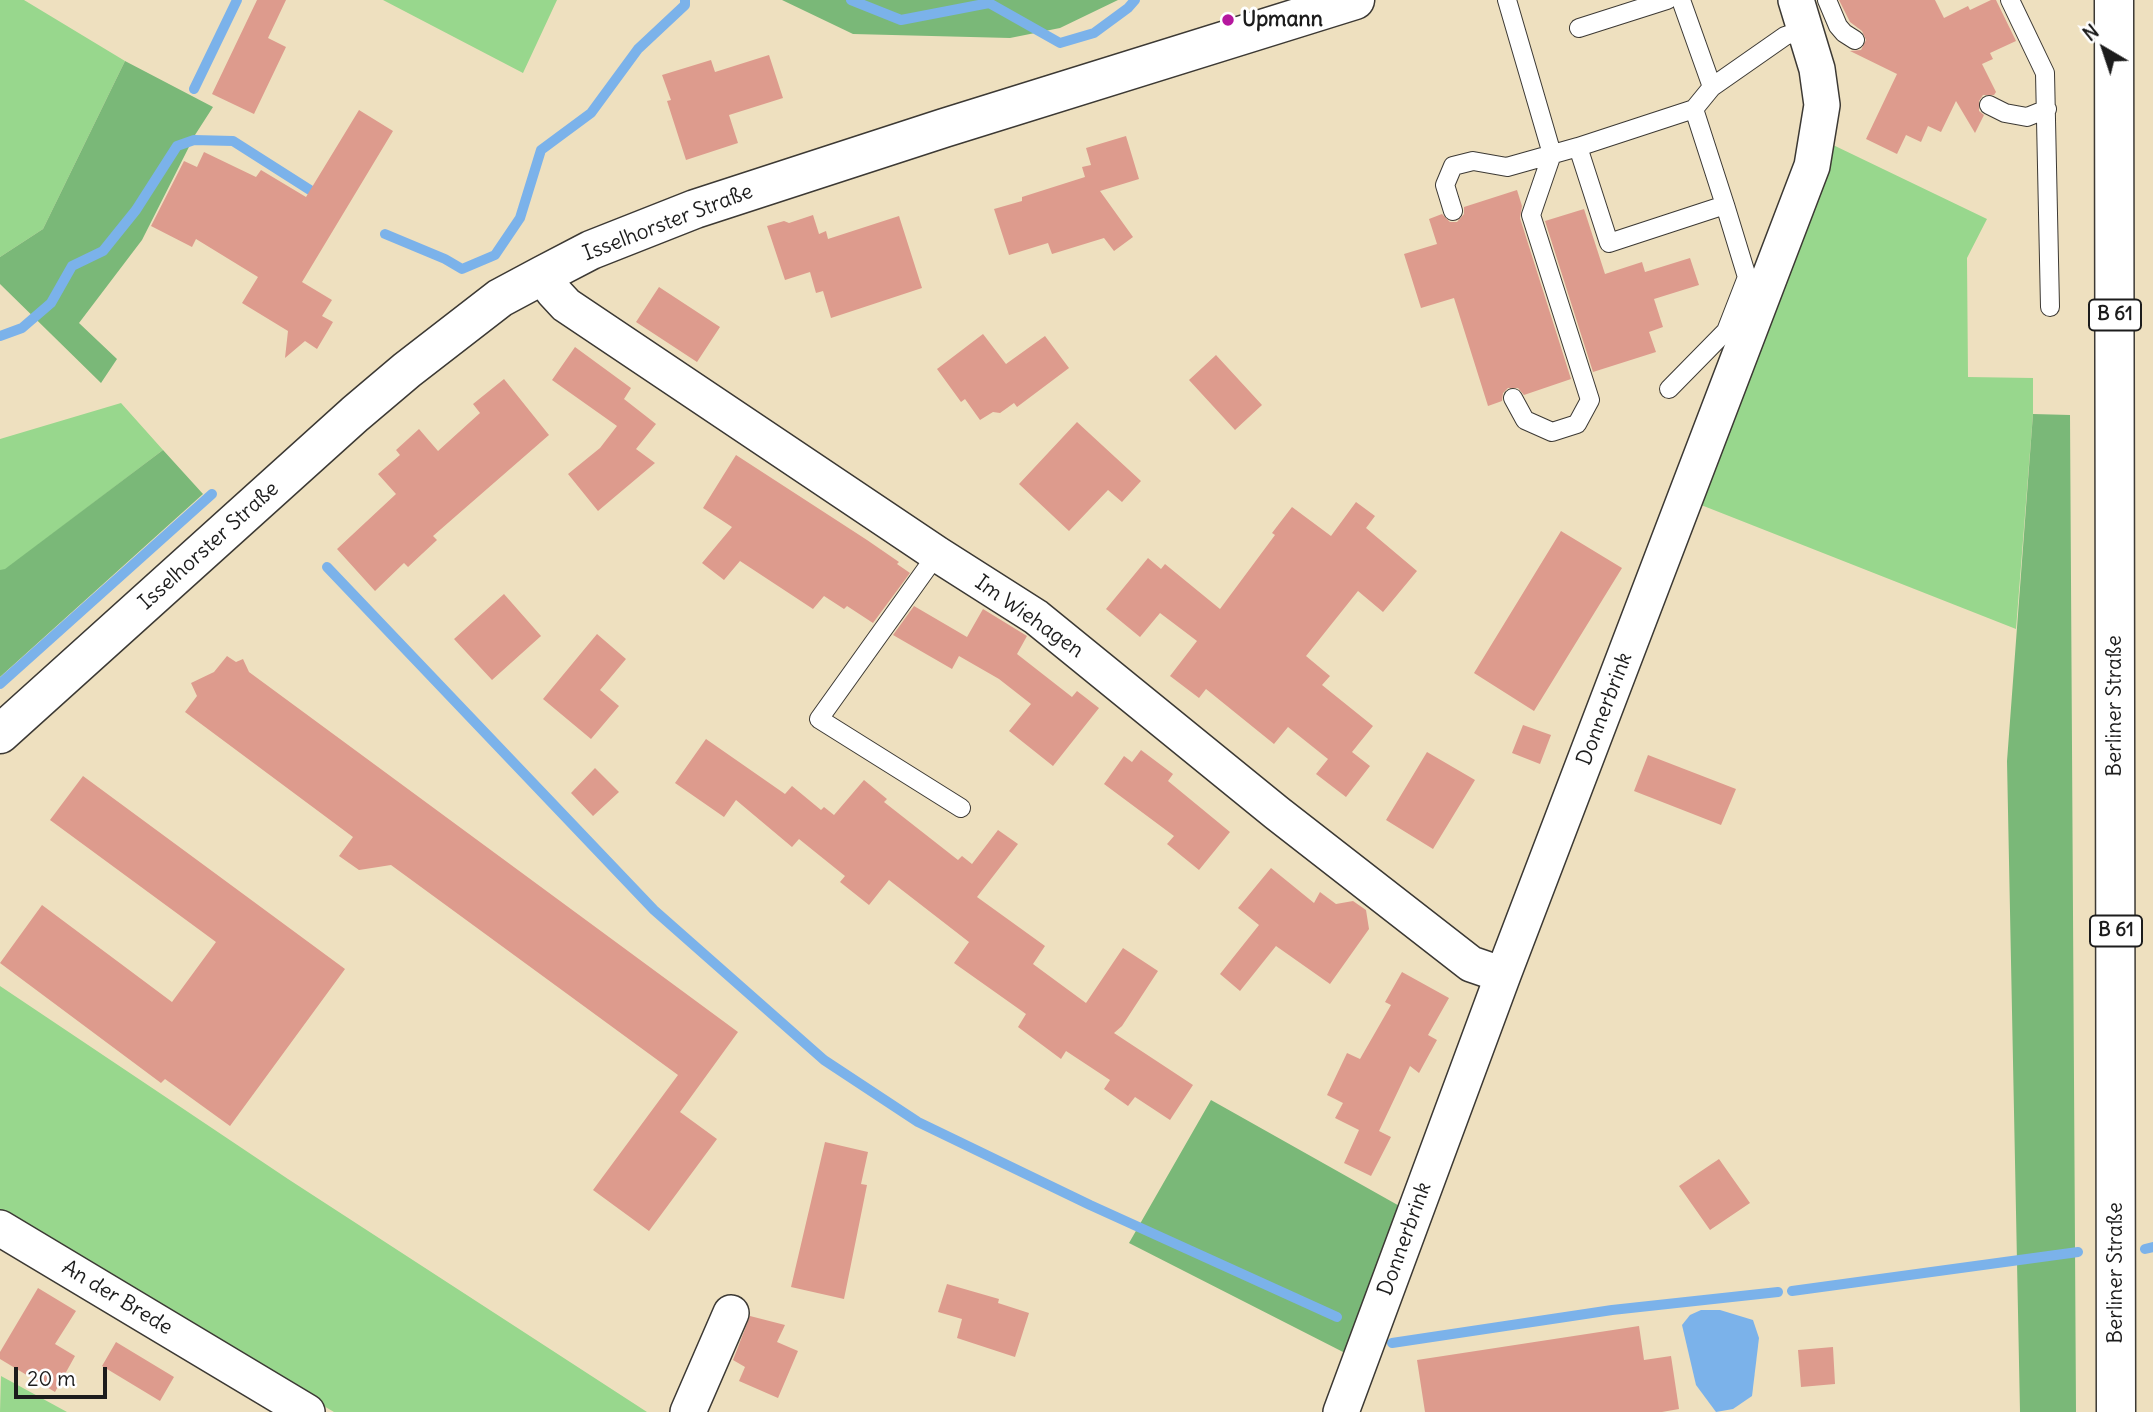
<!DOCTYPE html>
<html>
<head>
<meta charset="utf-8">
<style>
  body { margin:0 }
  #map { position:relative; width:2153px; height:1412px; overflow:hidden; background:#eee0bf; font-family:Delius,sans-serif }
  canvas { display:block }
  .north { position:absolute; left:2069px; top:14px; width:70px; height:70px; -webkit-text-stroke:5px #fff; paint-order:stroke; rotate:321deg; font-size:19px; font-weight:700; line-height:28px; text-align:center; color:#1c1c1c }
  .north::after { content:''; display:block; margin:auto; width:24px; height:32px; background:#1c1c1c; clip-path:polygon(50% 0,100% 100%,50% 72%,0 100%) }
  .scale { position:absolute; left:14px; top:1367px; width:93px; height:32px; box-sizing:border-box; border:4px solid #1c1c1c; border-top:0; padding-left:9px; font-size:21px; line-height:24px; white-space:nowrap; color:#1c1c1c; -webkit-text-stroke:5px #fff; paint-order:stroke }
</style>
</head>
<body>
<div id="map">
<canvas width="2153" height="1412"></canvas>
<div class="north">N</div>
<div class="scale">20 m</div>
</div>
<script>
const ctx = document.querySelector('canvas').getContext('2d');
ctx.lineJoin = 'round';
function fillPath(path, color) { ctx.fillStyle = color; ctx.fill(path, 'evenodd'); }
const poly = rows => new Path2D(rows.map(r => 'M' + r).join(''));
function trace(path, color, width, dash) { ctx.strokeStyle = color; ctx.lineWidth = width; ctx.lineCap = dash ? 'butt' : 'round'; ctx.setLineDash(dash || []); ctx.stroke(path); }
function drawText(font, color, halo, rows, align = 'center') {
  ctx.font = font + ' Delius,sans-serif'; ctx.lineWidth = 6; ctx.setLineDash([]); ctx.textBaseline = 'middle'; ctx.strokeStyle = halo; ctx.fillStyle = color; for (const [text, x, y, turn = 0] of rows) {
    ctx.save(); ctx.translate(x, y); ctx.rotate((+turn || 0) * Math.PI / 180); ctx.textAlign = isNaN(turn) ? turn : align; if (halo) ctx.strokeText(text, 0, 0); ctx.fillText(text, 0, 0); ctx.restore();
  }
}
const green = poly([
  [0,0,24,0,125,61,43,229,0,257],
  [383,0,557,0,523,73],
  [1831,144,1987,219,1967,258,1968,377,2033,378,2033,414,2016,629,1696,503],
  [121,403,163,450,5,570,0,570,0,439],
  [0,986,288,1179,647,1412,334,1412,0,1215],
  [1,1376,67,1412,0,1412]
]);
const forest = poly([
  [782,0,1118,0,1060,28,1010,38,853,34],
  [125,61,213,107,195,135,142,240,79,323,117,359,101,383,0,284,0,257,43,229],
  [2033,414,2070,415,2076,1412,2020,1412,2007,761],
  [163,450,203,494,0,677,0,570,5,569],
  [1211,1100,1403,1208,1347,1354,1129,1243]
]);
const water = poly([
  [1701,1310,1720,1310,1753,1320,1759,1338,1752,1396,1733,1409,1716,1412,1696,1385,1682,1325,1690,1315]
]);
const stream = poly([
  [851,0,901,20,989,3,1060,43,1094,33,1128,8,1135,0],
  [194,89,237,0],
  [385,234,445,259,462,269,495,255,520,218,541,150,591,113,638,49,685,5,685,0],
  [0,336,22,328,51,303,72,266,103,251,136,210,177,146,194,140,233,141,310,190],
  [327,567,654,910,824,1060,918,1122,1090,1205,1337,1317],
  [0,684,212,494],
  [2145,1249,2153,1247],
  [1792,1291,2078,1252],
  [1392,1343,1612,1310,1778,1292]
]);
const building = poly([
  [257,0,286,0,268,38,286,47,254,114,212,94],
  [1839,0,1935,0,1944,18,1968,6,1970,10,1991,0,1996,0,2016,41,1990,53,1993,59,1982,64,1996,92,1994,95,1983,95,1979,101,1979,111,1984,115,1975,133,1956,101,1941,132,1928,126,1921,142,1906,135,1897,154,1866,139,1897,74,1850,51,1861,50,1866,40,1862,31,1850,22],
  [769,55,783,98,729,115,738,143,686,160,667,101,671,100,662,75,711,60,715,72],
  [359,110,393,131,302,282,332,300,322,316,333,322,317,349,305,341,285,358,288,331,242,303,258,277,196,239,192,247,151,226,184,161,197,167,204,152,256,177,261,170,306,197],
  [1126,136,1139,179,1100,191,1133,237,1114,251,1104,238,1052,254,1048,243,1009,255,994,209,1022,201,1022,197,1085,177,1082,167,1091,165,1086,148],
  [1517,190,1522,206,1520,218,1571,379,1524,395,1518,388,1508,388,1503,393,1502,401,1488,406,1454,298,1421,308,1404,254,1437,244,1429,219,1442,214,1450,222,1457,222,1464,214,1464,207],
  [1584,209,1605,274,1642,262,1645,272,1690,258,1699,285,1654,299,1663,327,1649,332,1656,352,1593,372,1545,221],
  [813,215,819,234,826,231,828,239,899,216,922,288,831,318,823,291,816,293,810,272,785,280,767,226,784,221,789,223],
  [659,287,720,327,697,362,636,322],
  [983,334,1006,364,1045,336,1069,368,1017,407,1014,403,1000,413,993,412,980,420,965,399,961,402,937,369],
  [575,347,631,388,624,399,656,424,636,449,655,463,598,511,568,474,600,448,617,426,552,380],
  [1216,355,1262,405,1235,430,1189,380],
  [504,379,549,435,433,536,437,540,408,567,404,563,375,591,337,549,396,494,378,474,400,455,396,450,419,429,438,451,480,413,473,404],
  [1077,422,1141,481,1122,502,1108,490,1069,531,1019,484],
  [736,455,867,540,899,562,897,564,910,573,873,623,847,606,844,609,824,596,813,609,740,561,724,580,702,563,732,527,703,508],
  [1356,502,1375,516,1366,528,1417,571,1383,612,1358,591,1306,656,1330,676,1322,685,1373,726,1352,752,1370,766,1346,797,1316,774,1328,759,1288,727,1274,744,1206,689,1199,698,1170,676,1197,641,1160,613,1140,637,1106,609,1148,558,1161,569,1165,564,1220,609,1275,535,1272,533,1292,507,1331,536],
  [1561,531,1622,568,1534,711,1474,673],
  [504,594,541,636,492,680,454,639],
  [914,606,967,637,983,609,1027,636,1017,654,1072,697,1077,691,1099,708,1053,766,1009,731,1031,704,999,679,959,656,952,669,893,635],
  [597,634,626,659,600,690,619,706,591,739,543,699],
  [227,656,236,662,243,659,249,672,738,1032,680,1112,717,1139,649,1231,593,1190,678,1075,391,865,359,870,339,856,353,837,185,712,197,696,191,683,214,672],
  [1523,725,1551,735,1540,764,1512,753],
  [706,739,785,794,792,786,821,810,824,807,834,815,864,780,887,799,884,802,958,860,962,856,972,864,998,830,1018,844,977,897,1045,946,1033,964,1086,1003,1123,948,1158,971,1122,1026,1114,1033,1193,1085,1170,1120,1135,1097,1128,1106,1104,1089,1110,1080,1066,1051,1061,1059,1018,1027,1026,1014,954,963,969,942,889,880,869,905,840,882,845,876,799,839,792,847,736,800,724,817,675,783],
  [1141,750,1173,774,1168,781,1230,832,1199,870,1167,844,1174,836,1104,784,1124,756,1132,762],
  [1427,752,1475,780,1433,849,1386,820],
  [1648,755,1736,789,1721,825,1634,791],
  [595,768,619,792,593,816,571,793],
  [83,776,345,969,230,1126,165,1079,161,1083,0,963,42,905,172,1002,216,942,50,820],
  [1271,868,1314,903,1320,892,1336,904,1353,901,1366,910,1369,929,1330,984,1276,946,1240,991,1220,974,1259,925,1238,908],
  [1402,972,1449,998,1428,1035,1437,1040,1419,1073,1410,1066,1379,1131,1391,1137,1371,1176,1344,1163,1359,1130,1335,1118,1343,1103,1327,1095,1347,1053,1360,1059,1391,1005,1385,1002],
  [825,1142,868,1152,861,1184,867,1185,844,1299,791,1287],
  [1719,1159,1750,1203,1710,1230,1679,1186],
  [947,1284,999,1299,998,1303,1029,1313,1015,1357,957,1338,962,1319,938,1312],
  [38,1288,76,1311,55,1344,75,1356,55,1392,0,1359,0,1352],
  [750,1316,785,1325,777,1342,798,1351,778,1398,739,1381,745,1367,733,1360],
  [1639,1326,1644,1360,1671,1356,1679,1409,1662,1412,1425,1412,1417,1360],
  [116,1342,174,1377,160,1401,102,1366],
  [1833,1347,1835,1384,1801,1387,1798,1350]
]);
const service = poly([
  [1507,0,1552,154,1531,215,1590,400,1577,424,1552,432,1525,420,1513,398],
  [1681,0,1712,87],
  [1827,0,1838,26,1844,33,1855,40],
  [2010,0,2045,73,2050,307],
  [1579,28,1667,0],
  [1989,105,2005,113,2027,117,2047,109],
  [1578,147,1609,243,1725,205,1694,109],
  [1453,211,1445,185,1453,166,1473,161,1507,167,1578,147,1694,109,1712,87,1785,36,1806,29],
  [1669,389,1726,331,1747,277,1725,205],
  [937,554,819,719,961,808]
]);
const minor = poly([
  [543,275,553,291,566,305,937,554,1036,617,1277,813,1471,964,1503,975],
  [0,1228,307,1412],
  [688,1412,731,1313],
  [1341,1412,1503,975,1812,166,1822,105,1817,69,1796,0]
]);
const tertiary = poly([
  [0,734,355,414,407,370,500,298,543,275,591,250,695,209,944,128,1355,0]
]);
const primary = poly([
  [2114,0,2116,1412]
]);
const markers = [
  [1228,20,7,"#b5179e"]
];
const shields = [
  [2115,315,52],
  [2116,931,52]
];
const shieldNames = [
  ["B 61",2115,315],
  ["B 61",2116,931]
];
const poiNames = [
  ["Upmann",1242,20]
];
const streetNames = [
  ["Isselhorster Straße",668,223,-21],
  ["Isselhorster Straße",209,546,-42],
  ["Im Wiehagen",1029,617,35],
  ["Berliner Straße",2115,706,-90],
  ["Donnerbrink",1605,709,-69],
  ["Donnerbrink",1405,1239,-70],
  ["Berliner Straße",2116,1273,-90],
  ["An der Brede",117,1298,31]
];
fillPath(green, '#98d78d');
fillPath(forest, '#7ab878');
fillPath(water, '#7bb2ea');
trace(stream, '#7bb2ea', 10);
fillPath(building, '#dd9b8d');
trace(service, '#3c3934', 20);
trace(minor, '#3c3934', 38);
trace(tertiary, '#3c3934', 41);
trace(primary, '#3c3934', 41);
trace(service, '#fff', 18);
trace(minor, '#fff', 35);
trace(tertiary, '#fff', 38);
trace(primary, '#fff', 38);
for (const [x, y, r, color] of markers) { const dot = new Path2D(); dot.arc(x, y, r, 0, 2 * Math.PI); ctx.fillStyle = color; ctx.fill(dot); trace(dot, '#fff', 2.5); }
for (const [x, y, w] of shields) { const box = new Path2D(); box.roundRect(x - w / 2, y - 15.5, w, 31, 5); ctx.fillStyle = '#fff'; ctx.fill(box); trace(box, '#1c1c1c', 2); }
drawText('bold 19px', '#1c1c1c', null, shieldNames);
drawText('bold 21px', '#1c1c1c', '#fff', poiNames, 'left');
drawText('21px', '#1c1c1c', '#fff', streetNames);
</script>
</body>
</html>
